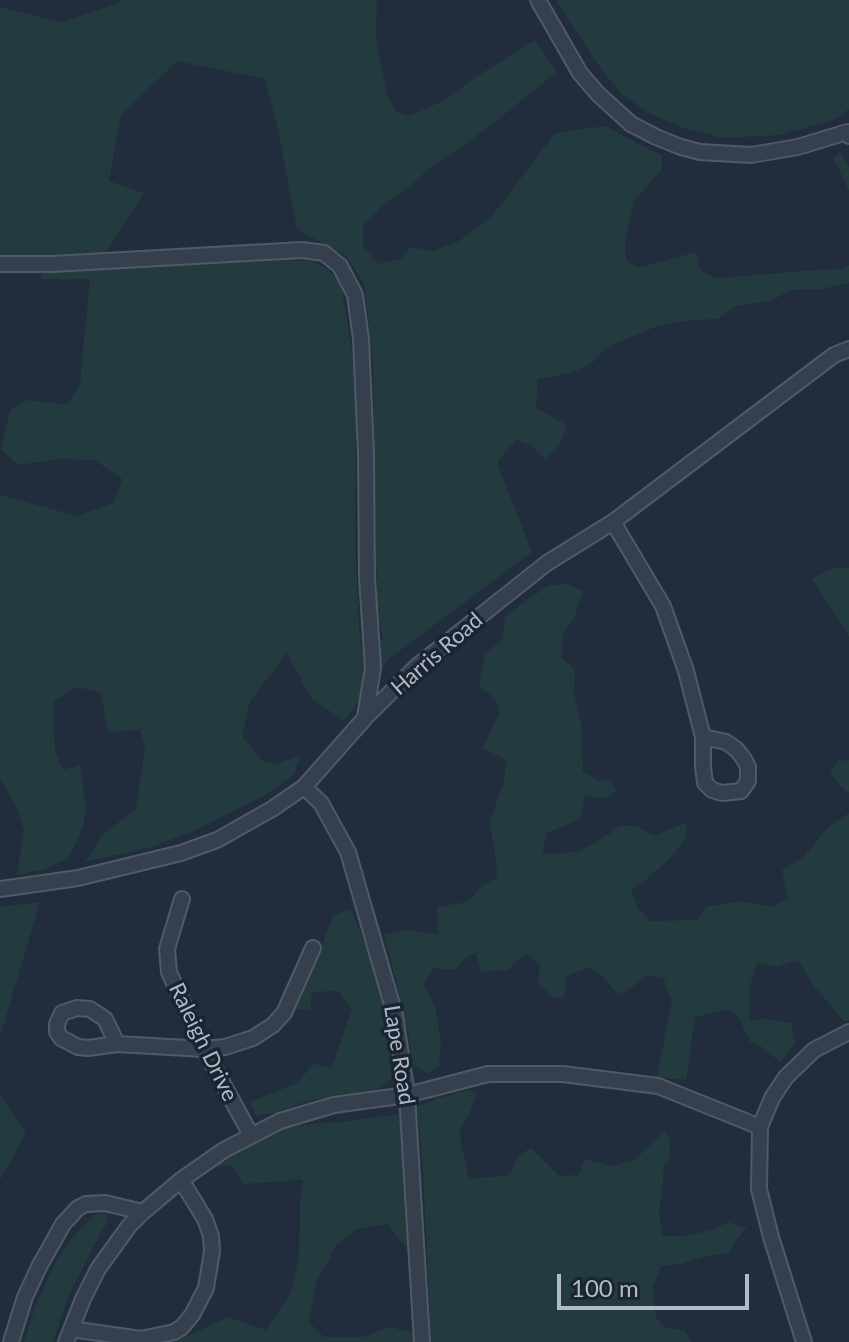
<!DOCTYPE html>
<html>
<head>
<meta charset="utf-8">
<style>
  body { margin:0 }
  #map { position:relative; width:849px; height:1342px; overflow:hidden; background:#212d3d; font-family:Lato,sans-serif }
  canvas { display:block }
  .scale { position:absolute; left:557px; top:1274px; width:192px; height:36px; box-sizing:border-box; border:4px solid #b1bac8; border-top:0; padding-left:10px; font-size:24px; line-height:28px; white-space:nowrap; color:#b1bac8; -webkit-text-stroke:6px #1b2431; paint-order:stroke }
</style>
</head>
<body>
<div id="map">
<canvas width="849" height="1342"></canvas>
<div class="scale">100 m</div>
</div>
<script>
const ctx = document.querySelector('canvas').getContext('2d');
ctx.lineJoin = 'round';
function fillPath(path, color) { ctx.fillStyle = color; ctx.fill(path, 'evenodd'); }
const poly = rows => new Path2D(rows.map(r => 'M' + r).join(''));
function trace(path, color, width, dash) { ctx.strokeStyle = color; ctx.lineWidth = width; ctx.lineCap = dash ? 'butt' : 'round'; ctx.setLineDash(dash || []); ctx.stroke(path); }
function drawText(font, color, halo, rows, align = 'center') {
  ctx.font = font + ' Lato,sans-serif'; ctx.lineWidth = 7; ctx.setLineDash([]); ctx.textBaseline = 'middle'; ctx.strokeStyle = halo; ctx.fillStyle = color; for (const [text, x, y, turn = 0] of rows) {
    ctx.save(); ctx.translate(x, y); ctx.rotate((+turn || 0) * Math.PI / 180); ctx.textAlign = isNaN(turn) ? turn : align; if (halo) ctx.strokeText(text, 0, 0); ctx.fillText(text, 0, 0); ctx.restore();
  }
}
const green = poly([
  [121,0,376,0,377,6,376,39,387,94,396,112,409,116,445,100,476,77,535,40,557,72,495,122,461,148,432,166,408,188,382,206,363,226,363,247,379,264,400,259,411,247,433,251,459,241,492,216,555,133,605,126,662,156,662,169,634,201,625,241,626,260,638,268,696,252,700,270,716,278,844,268,849,265,849,283,821,289,791,290,771,301,736,306,718,319,690,320,660,325,607,347,592,363,571,373,538,379,536,408,567,425,560,444,545,459,530,445,516,440,497,462,532,552,390,658,344,721,311,698,287,653,250,701,242,736,262,761,275,764,300,756,294,775,265,795,193,831,151,847,85,862,102,835,136,809,145,749,140,730,108,732,101,693,77,687,53,702,55,751,63,770,80,765,86,807,83,827,69,858,45,869,17,875,24,830,15,803,0,780,0,495,77,516,114,503,122,479,95,460,59,459,18,465,1,449,10,410,27,400,67,405,80,384,90,279,40,279,43,272,285,260,311,261,328,269,341,284,352,352,356,409,355,536,359,627,362,649,383,639,377,610,373,366,364,283,346,256,297,229,279,134,265,79,177,61,121,115,109,181,144,193,106,252,0,257,0,7,62,22,114,5],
  [556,0,849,0,849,109,836,119,780,135,724,138,684,128,649,113,621,94,596,62],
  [841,152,849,168,849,191,833,157],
  [835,567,849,568,849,637,812,579],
  [568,584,583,591,574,619,563,633,562,658,575,669,574,695,581,724,583,772,597,780,612,781,616,791,604,799,585,795,579,820,546,833,543,854,578,852,594,844,620,826,637,826,653,836,686,823,687,837,670,858,647,879,631,890,638,908,650,921,698,920,706,907,741,901,773,907,788,898,782,870,804,857,828,827,849,813,849,1020,845,1022,812,984,798,960,775,967,757,963,750,986,749,1020,768,1019,791,1023,795,1044,780,1062,762,1047,750,1042,739,1018,730,1009,695,1017,686,1080,657,1077,672,1001,663,977,646,976,628,990,618,994,602,976,590,967,567,976,564,997,554,998,538,982,540,966,529,955,518,959,509,970,481,972,476,953,467,957,455,970,434,968,423,985,435,1006,441,1044,439,1067,427,1073,411,1064,409,1037,401,1001,384,935,405,930,438,934,437,907,468,902,482,886,498,877,490,821,504,782,506,760,483,748,499,713,496,699,479,687,485,655,503,638,505,617,521,604,550,585],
  [849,760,849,792,845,791,830,774,838,761],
  [40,902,0,1037,0,907],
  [351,909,373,961,386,1005,397,1071,385,1085,369,1093,341,1094,302,1103,273,1113,256,1115,250,1102,297,1083,313,1064,332,1067,352,1009,338,991,312,992,310,1009,296,1009,315,965,333,915],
  [469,1090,476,1095,470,1113,459,1132,469,1179,510,1175,519,1155,531,1148,559,1176,578,1175,586,1159,611,1166,634,1160,665,1131,670,1139,670,1158,664,1164,662,1193,659,1211,662,1236,685,1236,712,1230,728,1222,747,1228,737,1238,729,1253,707,1256,681,1264,661,1266,653,1287,656,1317,664,1327,684,1330,692,1342,431,1342,423,1168,417,1107,439,1098],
  [0,1095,26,1133,0,1180],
  [399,1114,403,1135,410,1252,387,1224,356,1229,336,1246,316,1283,309,1322,324,1337,363,1337,390,1327,413,1333,414,1342,175,1342,228,1317,266,1330,291,1293,299,1257,300,1206,303,1180,243,1184,231,1165,208,1168,286,1126,340,1122],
  [96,1214,106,1214,108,1222,101,1232,69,1295,53,1342,24,1342,35,1307,54,1264,74,1236]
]);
const minor = poly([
  [538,0,580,73,598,94,631,124,656,137,681,147,700,152,751,155,798,147,847,132,849,136],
  [0,264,52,264,302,250,324,253,340,266,355,295,361,339,366,454,367,578,373,668,365,717],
  [613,522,663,606,686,671,703,737],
  [703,737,726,742,736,749,744,759,748,767,748,781,741,791,722,793,712,790,705,783,703,767,703,737],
  [304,787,321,803,348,852,395,1015,407,1095,422,1342],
  [0,889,78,878,181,853,217,840,272,809,304,787,365,718,417,666,547,563,613,522,834,355,849,349],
  [182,899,167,949,169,972,204,1049,251,1135],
  [77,1008,90,1009,105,1019,117,1044,88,1048,78,1047,61,1038,57,1032,57,1024,62,1013,77,1008],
  [117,1044,204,1049,225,1047,253,1038,273,1025,284,1013,313,948],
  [71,1329,141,1339,174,1332,182,1327,192,1315,206,1288,212,1251,211,1236,205,1219,181,1180],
  [11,1342,25,1297,39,1267,63,1224,78,1208,86,1204,105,1203,143,1212],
  [66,1342,83,1299,98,1269,129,1226,143,1212,181,1180,224,1150,280,1121,334,1105,407,1095,488,1074,563,1074,658,1086,760,1127],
  [804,1342,771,1237,759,1189,760,1127,772,1098,786,1077,814,1050,849,1032]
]);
const streetNames = [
  ["Harris Road",437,654,-41],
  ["Raleigh Drive",203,1042,64],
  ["Lape Road",399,1055,81]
];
fillPath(green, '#233a3e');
trace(minor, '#505a67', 18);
trace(minor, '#353f4d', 14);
drawText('22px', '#b1bac8', '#1b2431', streetNames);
</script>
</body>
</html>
